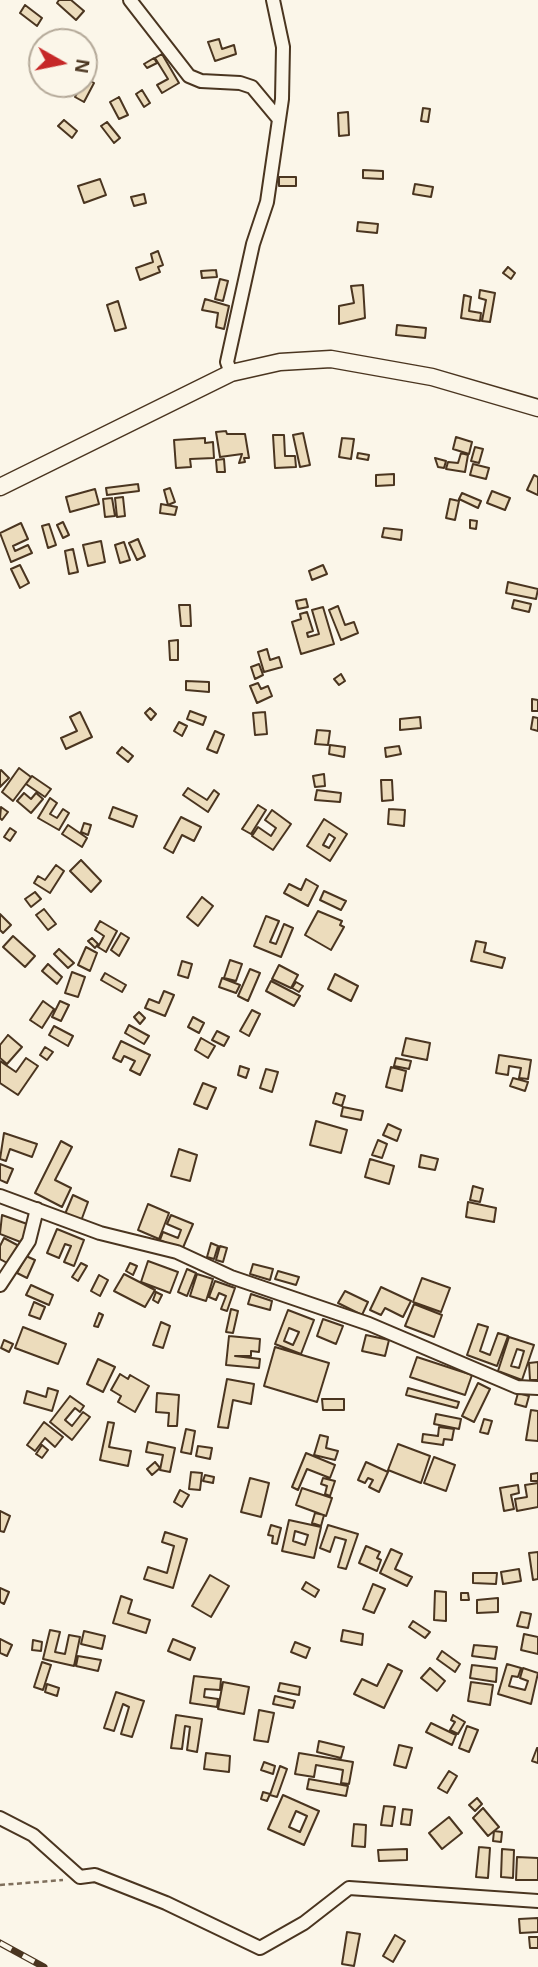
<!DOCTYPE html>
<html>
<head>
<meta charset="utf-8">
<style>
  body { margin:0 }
  #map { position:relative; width:538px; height:1967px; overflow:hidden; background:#fbf6e9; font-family:Helvetica,sans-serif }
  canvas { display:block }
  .north { position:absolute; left:28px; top:28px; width:70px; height:70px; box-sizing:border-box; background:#fbf6e9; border:2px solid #b4a999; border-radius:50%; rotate:99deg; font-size:19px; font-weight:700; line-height:28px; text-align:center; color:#4a3520 }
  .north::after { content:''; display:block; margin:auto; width:24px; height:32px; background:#c62828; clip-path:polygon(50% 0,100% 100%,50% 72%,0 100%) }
</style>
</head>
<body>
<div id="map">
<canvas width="538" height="1967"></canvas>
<div class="north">N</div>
</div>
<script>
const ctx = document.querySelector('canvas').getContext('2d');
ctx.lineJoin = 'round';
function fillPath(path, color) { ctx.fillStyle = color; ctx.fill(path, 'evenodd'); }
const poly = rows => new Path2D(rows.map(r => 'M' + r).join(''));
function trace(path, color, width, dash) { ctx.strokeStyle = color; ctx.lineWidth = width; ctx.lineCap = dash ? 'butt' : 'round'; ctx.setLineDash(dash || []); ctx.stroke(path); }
const building = poly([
  [59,0,71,0,84,11,76,20,57,3,59,0],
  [25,5,42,18,37,26,20,13,25,5],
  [219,39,222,49,234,45,236,54,215,61,208,42,219,39],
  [162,54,179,83,162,93,157,85,168,79,155,58,162,54],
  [154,58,157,63,147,68,144,64,154,58],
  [85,78,94,83,84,102,75,97,85,78],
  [142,90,150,103,144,107,136,94,142,90],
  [119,97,128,115,119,119,110,102,119,97],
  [423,108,430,109,428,122,421,121,423,108],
  [348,112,349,135,339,136,338,113,348,112],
  [64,120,77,131,72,138,58,126,64,120],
  [107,122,120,138,114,143,101,126,107,122],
  [363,170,383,171,383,179,363,178,363,170],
  [279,177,296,177,296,186,279,186,279,177],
  [100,179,106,195,84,203,78,186,100,179],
  [415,184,433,187,431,197,413,194,415,184],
  [144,194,146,203,134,206,131,197,144,194],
  [358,222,378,224,377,233,357,231,358,222],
  [158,251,163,265,158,267,160,272,140,280,136,268,153,262,151,254,158,251],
  [508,267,515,273,511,279,503,273,508,267],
  [216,270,217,277,202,278,201,271,216,270],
  [220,279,228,281,223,301,215,299,220,279],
  [363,285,365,318,339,324,339,306,354,303,351,286,363,285],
  [480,290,495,293,490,322,482,321,486,300,479,298,480,290],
  [464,295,471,297,469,311,481,313,480,321,461,318,464,295],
  [205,299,229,306,224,329,216,327,218,313,202,310,205,299],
  [118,301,126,328,115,331,107,305,118,301],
  [397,325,426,328,425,338,396,335,397,325],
  [226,431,227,434,245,434,249,458,244,458,245,462,239,463,242,454,220,457,216,432,226,431],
  [303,433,310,465,300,467,293,435,303,433],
  [273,435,284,435,285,456,295,456,296,467,275,468,273,435],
  [456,437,472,442,469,454,453,449,456,437],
  [205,438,205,443,213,442,214,458,190,459,191,467,176,468,174,440,205,438],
  [342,438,354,439,351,459,339,457,342,438],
  [475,447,483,449,479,463,471,461,475,447],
  [358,453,369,455,368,460,357,458,358,453],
  [461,453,468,455,465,472,446,469,448,462,458,463,461,453],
  [435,458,446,461,444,468,438,467,435,458],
  [224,459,225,472,217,472,216,460,224,459],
  [473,464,489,468,486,479,470,475,473,464],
  [394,474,394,485,376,486,376,475,394,474],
  [534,475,538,477,538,495,527,490,534,475],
  [138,484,139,491,107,495,106,488,138,484],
  [170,488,175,502,168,505,164,490,170,488],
  [95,489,99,504,70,512,66,497,95,489],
  [492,491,510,498,505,510,487,503,492,491],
  [462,493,481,501,478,508,459,499,462,493],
  [123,497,125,516,117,517,115,498,123,497],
  [112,498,115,516,105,517,103,499,112,498],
  [450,499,459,501,455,520,446,518,450,499],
  [161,504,177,507,175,515,160,513,161,504],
  [470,520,477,521,476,529,470,528,470,520],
  [63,522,69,535,63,538,57,525,63,522],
  [21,523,28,539,13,546,15,551,28,545,32,553,11,562,0,533,21,523],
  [49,524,56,545,48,548,42,526,49,524],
  [384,528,402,530,401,540,382,537,384,528],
  [138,539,145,556,137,560,129,543,138,539],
  [101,541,105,562,88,566,83,545,101,541],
  [124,542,130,560,120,563,115,545,124,542],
  [73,549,78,572,69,574,65,551,73,549],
  [20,565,29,583,20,588,11,569,20,565],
  [323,565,327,574,312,580,309,571,323,565],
  [508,582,538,589,536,599,506,593,508,582],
  [306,599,308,607,298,609,296,601,306,599],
  [514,600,531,604,529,612,512,608,514,600],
  [179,605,190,605,191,626,181,626,179,605],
  [338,606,345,625,354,622,358,633,341,640,329,610,338,606],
  [323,607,334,644,301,654,292,622,301,619,300,614,307,612,313,631,307,633,308,637,319,634,312,610,323,607],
  [178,640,178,660,170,660,169,641,178,640],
  [267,649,270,660,279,657,282,667,264,672,258,652,267,649],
  [259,664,263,675,255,679,251,667,259,664],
  [341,674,345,681,339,685,334,679,341,674],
  [186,681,209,682,209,692,186,690,186,681],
  [258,683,261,689,268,686,272,696,257,703,250,686,258,683],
  [532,699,538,700,538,711,532,711,532,699],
  [150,708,156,714,151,720,145,713,150,708],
  [190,711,206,717,203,725,187,719,190,711],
  [80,712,92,737,66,749,61,738,77,731,70,717,80,712],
  [265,712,267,734,255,735,253,713,265,712],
  [420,717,421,728,400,730,400,719,420,717],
  [533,717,538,718,538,731,531,729,533,717],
  [179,722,187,726,182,736,174,731,179,722],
  [317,730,330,731,328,745,315,744,317,730],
  [215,731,224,735,217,753,207,749,215,731],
  [330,745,345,747,344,757,329,754,330,745],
  [399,746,401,754,386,757,385,748,399,746],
  [122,747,133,756,128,762,117,753,122,747],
  [19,768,31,777,13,801,2,792,19,768],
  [1,770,9,778,0,787,0,771,1,770],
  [324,774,325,786,315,787,313,776,324,774],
  [32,776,51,789,45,797,26,784,32,776],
  [381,780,392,780,393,800,382,801,381,780],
  [188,788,207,800,214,790,219,794,208,812,183,795,188,788],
  [317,790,341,793,340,802,315,800,317,790],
  [24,793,31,799,36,793,43,799,31,813,17,801,24,793],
  [50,798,57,803,50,814,57,818,63,809,69,813,59,830,38,818,50,798],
  [258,805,266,810,251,834,242,829,258,805],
  [1,807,8,812,2,820,0,818,1,807],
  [113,807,137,816,133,827,109,818,113,807],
  [389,809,405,810,404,826,388,824,389,809],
  [272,810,291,824,273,850,252,836,258,827,271,836,276,828,265,820,272,810],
  [181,817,201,827,194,841,182,835,173,853,164,848,181,817],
  [324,819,347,834,330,861,307,846,324,819],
  [329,834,335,838,329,848,323,845,329,834],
  [84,823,91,825,88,835,81,832,84,823],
  [68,825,87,838,82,847,62,834,68,825],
  [10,828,16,832,10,841,4,837,10,828],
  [81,860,101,881,91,892,70,871,81,860],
  [56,865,64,871,50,893,34,883,38,876,45,880,56,865],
  [306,879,318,886,308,906,284,893,289,884,301,890,306,879],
  [324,891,346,901,341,910,320,900,324,891],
  [35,892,41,899,31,907,25,899,35,892],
  [202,897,213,906,198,926,187,917,202,897],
  [44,909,56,924,48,930,36,915,44,909],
  [318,911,342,921,340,925,344,927,331,950,305,935,318,911],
  [0,914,11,925,3,933,0,930,0,914],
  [266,916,279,921,270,942,276,944,284,924,293,928,281,957,254,946,266,916],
  [100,921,117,931,106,952,98,947,104,936,95,930,100,921],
  [121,933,129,938,119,956,111,950,121,933],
  [13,936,35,956,25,967,3,947,13,936],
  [92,938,98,944,95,948,88,941,92,938],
  [476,941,486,943,484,952,505,958,502,968,471,961,476,941],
  [86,947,97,953,90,971,78,965,86,947],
  [59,949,74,963,68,968,54,954,59,949],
  [230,960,242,964,236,981,224,978,230,960],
  [182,961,192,964,188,978,178,975,182,961],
  [48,964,62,977,57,984,42,971,48,964],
  [279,965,298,975,291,988,272,979,279,965],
  [250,969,260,973,248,1001,238,996,250,969],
  [72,972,85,977,78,997,65,993,72,972],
  [105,973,126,985,122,992,101,980,105,973],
  [335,974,358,986,351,1001,328,989,335,974],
  [222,978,240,985,236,993,219,987,222,978],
  [271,981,300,996,294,1006,266,991,271,981],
  [296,982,303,986,299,992,292,988,296,982],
  [164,991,174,995,165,1016,145,1008,149,999,159,1003,164,991],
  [43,1001,54,1009,42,1028,30,1020,43,1001],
  [60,1001,69,1005,61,1021,52,1017,60,1001],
  [252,1010,260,1014,249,1036,240,1031,252,1010],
  [139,1012,145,1018,140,1024,134,1017,139,1012],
  [193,1017,204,1023,199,1033,188,1027,193,1017],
  [129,1025,149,1036,144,1044,125,1033,129,1025],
  [54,1026,73,1036,68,1046,49,1035,54,1026],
  [217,1031,229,1037,224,1046,212,1040,217,1031],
  [8,1035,22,1047,7,1064,0,1058,0,1045,8,1035],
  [201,1038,215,1046,208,1058,195,1050,201,1038],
  [406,1038,430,1043,427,1060,402,1055,406,1038],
  [121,1041,150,1055,140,1075,130,1070,135,1061,124,1056,121,1062,113,1058,121,1041],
  [45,1047,53,1052,47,1060,40,1055,45,1047],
  [499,1055,531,1060,528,1079,519,1078,521,1068,509,1066,508,1075,496,1073,499,1055],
  [26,1058,38,1066,18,1095,0,1083,0,1061,16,1072,26,1058],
  [396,1058,411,1061,409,1069,394,1066,396,1058],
  [240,1066,249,1069,246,1078,238,1075,240,1066],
  [391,1067,406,1071,402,1091,386,1087,391,1067],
  [266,1069,278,1072,272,1092,260,1088,266,1069],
  [513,1078,528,1082,525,1091,510,1086,513,1078],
  [203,1083,216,1088,207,1109,194,1104,203,1083],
  [336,1093,345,1096,342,1106,333,1103,336,1093],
  [343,1107,363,1111,361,1120,341,1116,343,1107],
  [316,1121,347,1130,341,1153,310,1145,316,1121],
  [388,1124,401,1130,397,1141,383,1135,388,1124],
  [4,1133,37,1144,32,1157,10,1149,6,1161,0,1159,4,1133],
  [378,1140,387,1144,382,1158,372,1155,378,1140],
  [61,1141,72,1147,55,1180,71,1188,62,1207,35,1193,61,1141],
  [179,1149,197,1155,190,1181,171,1176,179,1149],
  [421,1155,438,1159,435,1170,419,1167,421,1155],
  [370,1159,394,1166,389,1184,365,1177,370,1159],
  [0,1164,13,1169,7,1183,0,1180,0,1164],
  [473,1186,483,1189,480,1202,470,1200,473,1186],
  [73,1195,88,1202,81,1221,65,1214,73,1195],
  [468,1202,496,1208,494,1222,466,1217,468,1202],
  [148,1204,169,1213,159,1239,138,1230,148,1204],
  [2,1215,30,1225,23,1243,0,1234,2,1215],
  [171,1215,193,1224,182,1250,160,1240,163,1232,178,1238,181,1230,167,1224,171,1215],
  [57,1229,84,1240,74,1266,64,1262,71,1246,65,1244,59,1258,47,1253,57,1229],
  [4,1238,19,1246,9,1264,0,1259,0,1246,4,1238],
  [211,1243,218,1246,214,1259,207,1257,211,1243],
  [220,1246,227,1248,223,1262,216,1260,220,1246],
  [26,1256,35,1260,27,1278,17,1273,26,1256],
  [148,1261,178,1272,170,1293,141,1282,148,1261],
  [81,1263,87,1266,78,1281,72,1277,81,1263],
  [130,1263,137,1266,133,1275,126,1271,130,1263],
  [253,1264,273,1269,270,1280,250,1274,253,1264],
  [187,1269,196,1273,187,1296,178,1292,187,1269],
  [278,1271,299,1277,296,1285,275,1279,278,1271],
  [124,1274,155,1290,145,1307,114,1291,124,1274],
  [197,1274,213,1279,206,1301,190,1296,197,1274],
  [99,1275,108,1280,100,1296,91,1291,99,1275],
  [422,1278,450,1288,441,1312,413,1302,422,1278],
  [215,1281,235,1288,227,1311,221,1309,226,1296,219,1293,216,1300,209,1297,215,1281],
  [31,1285,53,1295,49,1305,26,1295,31,1285],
  [381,1287,411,1301,403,1317,385,1308,381,1315,370,1310,381,1287],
  [345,1291,368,1302,362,1315,338,1303,345,1291],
  [156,1292,162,1295,158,1303,153,1300,156,1292],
  [251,1294,272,1301,270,1310,248,1304,251,1294],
  [34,1302,45,1307,40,1319,29,1315,34,1302],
  [414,1304,442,1315,434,1337,405,1326,414,1304],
  [231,1309,238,1311,233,1333,226,1332,231,1309],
  [288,1310,314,1320,301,1354,275,1344,288,1310],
  [289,1328,299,1332,293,1345,284,1341,289,1328],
  [99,1313,103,1315,98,1327,94,1326,99,1313],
  [323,1319,343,1326,336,1344,317,1336,323,1319],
  [161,1322,170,1326,163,1348,153,1345,161,1322],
  [478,1324,488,1327,480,1351,490,1355,498,1333,508,1336,497,1366,467,1355,478,1324],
  [23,1327,66,1344,58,1364,15,1348,23,1327],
  [366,1335,389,1340,385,1356,362,1351,366,1335],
  [229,1336,260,1339,259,1352,251,1351,251,1356,235,1356,260,1359,259,1368,226,1365,229,1336],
  [509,1337,534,1345,522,1380,498,1371,509,1337],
  [517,1349,524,1351,519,1368,511,1366,517,1349],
  [4,1340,13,1344,9,1352,1,1348,4,1340],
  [275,1347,329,1363,317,1402,264,1386,275,1347],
  [417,1357,472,1375,465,1395,410,1377,417,1357],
  [98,1359,115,1367,103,1392,87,1384,98,1359],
  [538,1362,538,1380,530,1380,529,1363,538,1362],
  [120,1374,128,1379,130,1375,149,1386,135,1412,118,1402,121,1396,111,1390,120,1374],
  [227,1379,254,1384,251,1404,233,1400,228,1428,218,1427,227,1379],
  [478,1383,490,1389,474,1422,462,1416,478,1383],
  [48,1388,58,1391,52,1411,24,1403,27,1391,46,1397,48,1388],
  [408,1388,459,1402,457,1408,406,1395,408,1388],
  [157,1393,179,1395,177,1426,168,1426,169,1413,156,1412,157,1393],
  [518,1393,529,1396,526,1407,515,1404,518,1393],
  [70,1396,84,1406,80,1412,75,1408,65,1420,72,1426,83,1412,90,1417,72,1440,50,1422,70,1396],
  [322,1399,344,1399,344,1410,323,1410,322,1399],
  [531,1410,538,1411,538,1441,526,1440,531,1410],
  [436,1414,461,1419,459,1429,434,1424,436,1414],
  [484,1419,492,1421,488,1434,480,1432,484,1419],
  [44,1422,63,1437,55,1447,45,1438,35,1451,27,1445,44,1422],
  [108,1422,114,1423,109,1447,131,1451,128,1466,100,1460,108,1422],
  [439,1427,454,1429,452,1440,444,1439,443,1445,422,1442,423,1434,438,1436,439,1427],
  [186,1429,195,1431,191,1454,181,1452,186,1429],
  [320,1435,328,1437,326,1448,338,1451,335,1460,314,1455,320,1435],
  [148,1442,175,1448,170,1472,160,1470,163,1455,146,1452,148,1442],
  [398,1444,430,1456,421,1483,388,1470,398,1444],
  [42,1445,48,1450,42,1458,36,1454,42,1445],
  [198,1446,212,1448,210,1459,196,1456,198,1446],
  [306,1453,335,1465,330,1478,307,1469,298,1490,292,1487,306,1453],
  [434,1457,455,1465,446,1491,424,1483,434,1457],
  [155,1462,160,1468,152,1475,147,1469,155,1462],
  [366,1462,388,1472,379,1492,369,1487,373,1480,368,1478,365,1483,358,1480,366,1462],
  [191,1472,202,1473,200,1490,189,1489,191,1472],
  [538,1473,538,1481,531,1481,531,1474,538,1473],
  [205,1475,214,1477,213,1483,203,1481,205,1475],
  [250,1478,269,1483,261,1517,241,1512,250,1478],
  [323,1478,335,1481,330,1496,325,1494,327,1486,321,1484,323,1478],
  [538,1483,538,1507,517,1511,515,1499,527,1497,525,1485,538,1483],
  [518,1485,519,1493,511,1495,514,1509,504,1511,500,1488,518,1485],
  [302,1488,332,1498,326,1516,296,1505,302,1488],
  [180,1490,189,1495,182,1507,174,1502,180,1490],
  [0,1511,10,1516,4,1532,0,1531,0,1511],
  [315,1513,324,1515,321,1526,312,1523,315,1513],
  [289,1520,321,1527,314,1558,282,1551,289,1520],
  [295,1531,308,1535,305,1545,293,1541,295,1531],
  [271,1525,281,1528,277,1544,272,1543,273,1536,268,1535,271,1525],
  [328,1525,358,1534,346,1569,338,1567,346,1540,335,1537,330,1552,320,1548,328,1525],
  [165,1532,187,1539,173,1588,144,1579,148,1567,167,1573,174,1546,162,1542,165,1532],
  [366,1546,380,1552,377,1558,381,1560,377,1571,359,1563,366,1546],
  [391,1549,402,1554,395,1569,412,1577,407,1586,380,1573,391,1549],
  [538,1552,538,1579,533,1580,529,1553,538,1552],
  [519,1569,521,1581,503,1584,501,1572,519,1569],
  [473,1573,497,1573,496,1584,473,1583,473,1573],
  [210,1575,229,1586,211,1617,192,1606,210,1575],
  [306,1582,319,1590,315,1597,302,1589,306,1582],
  [373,1584,385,1589,374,1613,363,1609,373,1584],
  [0,1588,9,1592,4,1604,0,1602,0,1588],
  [435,1591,446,1592,446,1621,434,1620,435,1591],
  [461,1593,468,1593,469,1600,461,1600,461,1593],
  [121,1596,132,1600,128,1613,150,1620,146,1633,113,1623,121,1596],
  [498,1598,498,1612,477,1613,477,1600,498,1598],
  [521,1612,531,1614,528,1628,517,1626,521,1612],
  [413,1621,430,1632,425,1638,409,1627,413,1621],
  [50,1630,60,1632,55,1652,65,1654,69,1635,80,1637,74,1666,43,1659,50,1630],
  [343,1630,363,1634,362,1645,341,1641,343,1630],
  [84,1631,105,1636,102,1649,81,1644,84,1631],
  [524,1634,538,1637,538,1654,521,1650,524,1634],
  [0,1639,12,1645,7,1656,0,1653,0,1639],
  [173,1639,195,1648,190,1660,168,1651,173,1639],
  [33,1640,42,1642,41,1651,32,1650,33,1640],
  [295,1642,310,1648,306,1658,291,1652,295,1642],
  [474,1645,497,1647,495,1659,472,1656,474,1645],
  [442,1651,460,1664,455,1672,437,1659,442,1651],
  [78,1656,101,1660,98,1671,76,1666,78,1656],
  [42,1662,51,1665,43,1690,34,1687,42,1662],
  [388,1664,402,1671,384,1708,354,1694,362,1679,377,1686,388,1664],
  [507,1664,521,1668,518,1677,512,1676,509,1686,525,1690,528,1681,520,1678,523,1668,538,1673,531,1704,498,1694,507,1664],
  [472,1665,497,1668,496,1682,470,1678,472,1665],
  [430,1668,445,1681,437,1691,421,1678,430,1668],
  [194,1676,221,1679,220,1690,205,1689,204,1697,218,1699,217,1707,190,1703,194,1676],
  [223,1682,249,1687,244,1714,218,1709,223,1682],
  [471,1682,493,1685,490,1705,468,1701,471,1682],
  [280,1683,300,1687,299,1695,278,1691,280,1683],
  [47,1684,59,1688,57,1696,45,1692,47,1684],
  [116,1692,144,1701,132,1737,121,1734,129,1707,123,1704,114,1731,104,1728,116,1692],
  [275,1696,295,1701,293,1708,273,1704,275,1696],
  [259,1710,274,1713,268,1742,254,1740,259,1710],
  [176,1715,202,1719,197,1752,187,1750,190,1727,185,1726,182,1749,171,1748,176,1715],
  [453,1715,465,1722,458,1734,450,1730,455,1722,451,1720,453,1715],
  [431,1723,456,1735,452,1745,426,1732,431,1723],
  [467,1726,478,1730,469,1752,459,1748,467,1726],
  [319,1741,344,1747,341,1758,317,1752,319,1741],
  [399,1745,412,1748,406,1768,394,1765,399,1745],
  [537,1748,538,1748,538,1763,532,1761,537,1748],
  [206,1753,230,1756,229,1772,204,1769,206,1753],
  [299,1753,353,1762,349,1784,341,1783,343,1770,316,1765,314,1777,295,1774,299,1753],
  [264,1762,275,1766,273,1774,261,1770,264,1762],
  [280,1766,287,1769,277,1797,270,1795,280,1766],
  [449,1771,457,1776,447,1793,438,1788,449,1771],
  [309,1779,348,1786,346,1796,307,1789,309,1779],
  [263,1792,270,1794,267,1801,261,1799,263,1792],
  [283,1795,319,1811,304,1845,268,1829,283,1795],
  [296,1811,307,1816,300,1832,289,1827,296,1811],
  [477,1798,482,1804,475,1811,469,1805,477,1798],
  [384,1806,395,1807,392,1826,381,1825,384,1806],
  [483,1808,499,1827,488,1836,473,1818,483,1808],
  [403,1809,412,1810,410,1825,401,1824,403,1809],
  [449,1817,462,1833,442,1849,429,1833,449,1817],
  [354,1824,366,1825,365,1847,352,1846,354,1824],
  [494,1831,502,1832,501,1842,493,1841,494,1831],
  [479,1847,490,1848,488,1878,476,1877,479,1847],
  [407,1849,407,1860,379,1861,378,1850,407,1849],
  [502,1849,514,1850,513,1878,501,1877,502,1849],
  [517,1857,538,1858,538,1880,516,1880,517,1857],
  [538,1918,538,1932,520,1933,519,1919,538,1918],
  [347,1932,360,1934,354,1966,342,1964,347,1932],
  [395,1935,405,1941,393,1962,383,1956,395,1935],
  [529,1937,538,1937,538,1948,530,1948,529,1937]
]);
const path = poly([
  [0,1885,63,1880]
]);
const minor = poly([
  [130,0,189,76,201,81,240,83,252,87,277,117],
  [231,373,227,362,253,244,267,202,282,99,283,47,273,0],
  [0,1196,100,1233,177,1252,231,1277,369,1324,517,1387,538,1388],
  [0,1285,29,1241,37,1209],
  [0,1818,33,1835,80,1877,95,1875,166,1903,260,1948,304,1923,349,1888,538,1901]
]);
const tertiary = poly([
  [0,487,231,373,280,362,331,359,432,377,538,408]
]);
const rail = poly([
  [0,1943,44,1967]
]);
fillPath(building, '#ecdcbc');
trace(building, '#4a3520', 2);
trace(minor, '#4a3520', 16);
trace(tertiary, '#4a3520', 19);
trace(path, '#7f6f5c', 2.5, [5, 3.5]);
trace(minor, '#fbf6e9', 12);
trace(tertiary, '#fbf6e9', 16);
trace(rail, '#4a3520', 7);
trace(rail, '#fbf6e9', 4.5, [13]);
</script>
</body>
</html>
